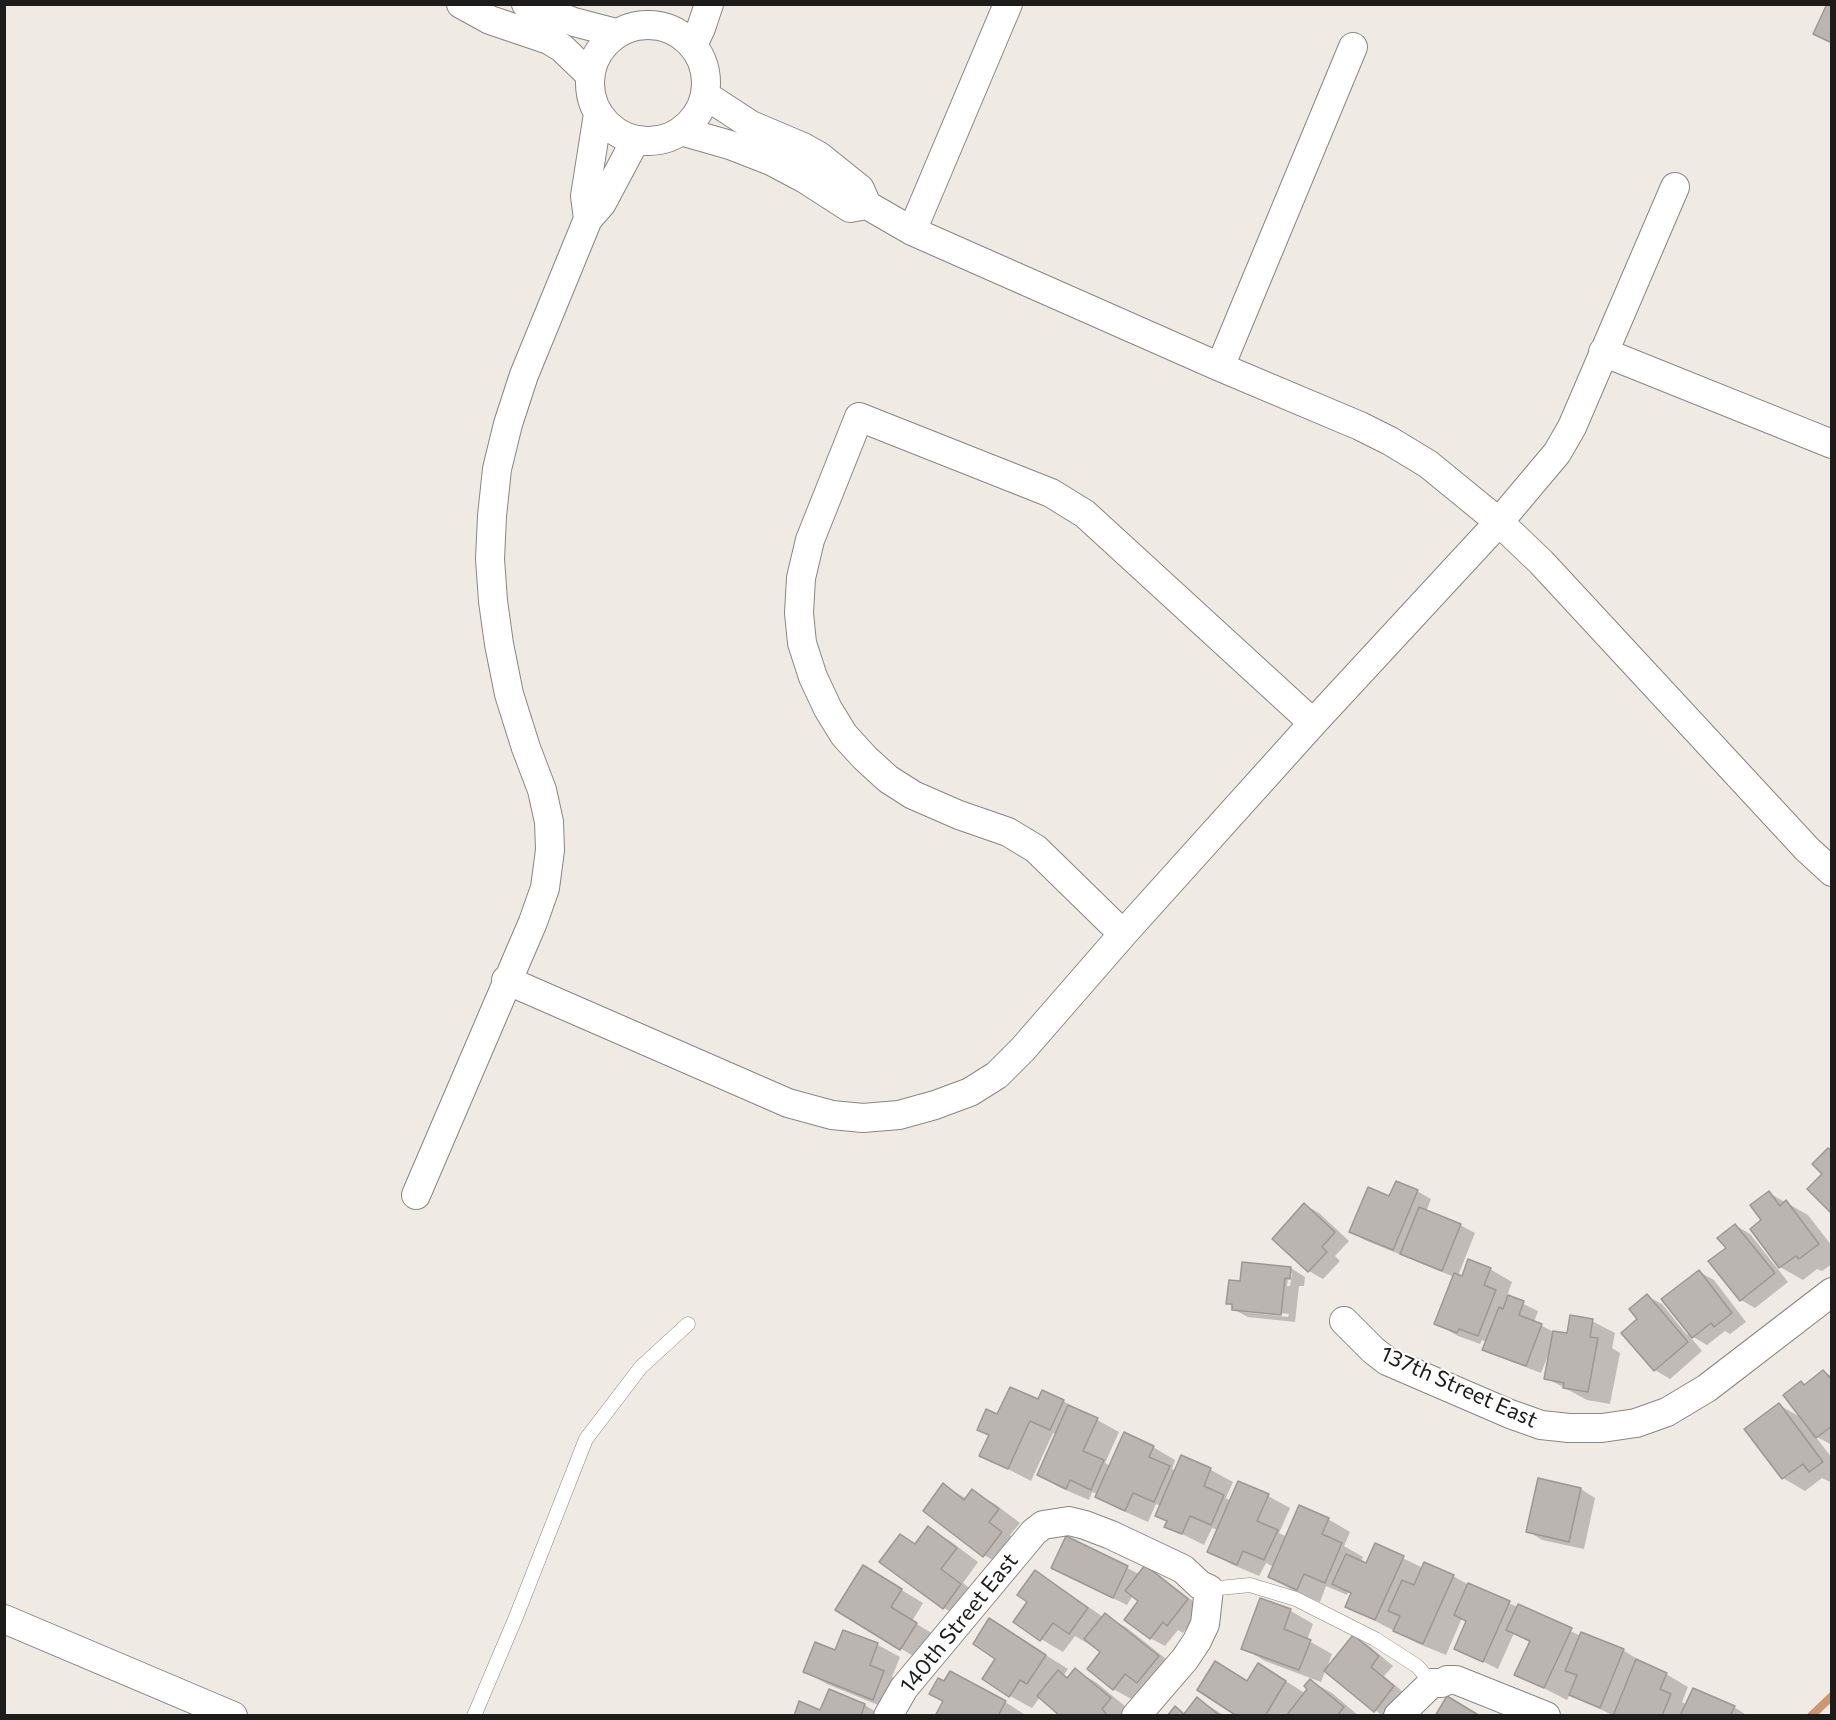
<!DOCTYPE html>
<html>
<head>
<meta charset="utf-8">
<style>
  body { margin:0 }
  #map { position:relative; width:1836px; height:1720px; overflow:hidden; background:#f0eae5; font-family:Commissioner,sans-serif }
  canvas { display:block }
  .frame { position:absolute; inset:0; border:6px solid #1e1c1a; pointer-events:none }
</style>
</head>
<body>
<div id="map">
<canvas width="1836" height="1720"></canvas>
<div class="frame"></div>
</div>
<script>
const ctx = document.querySelector('canvas').getContext('2d');
ctx.lineJoin = 'round';
function fillPath(path, color) { ctx.fillStyle = color; ctx.fill(path, 'evenodd'); }
const poly = rows => new Path2D(rows.map(r => 'M' + r).join(''));
function trace(path, color, width, dash) { ctx.strokeStyle = color; ctx.lineWidth = width; ctx.lineCap = dash ? 'butt' : 'round'; ctx.setLineDash(dash || []); ctx.stroke(path); }
function drawText(font, color, halo, rows, align = 'center') {
  ctx.font = font + ' Commissioner,sans-serif'; ctx.lineWidth = 4.5; ctx.setLineDash([]); ctx.textBaseline = 'middle'; ctx.strokeStyle = halo; ctx.fillStyle = color; for (const [text, x, y, turn = 0] of rows) {
    ctx.save(); ctx.translate(x, y); ctx.rotate((+turn || 0) * Math.PI / 180); ctx.textAlign = isNaN(turn) ? turn : align; if (halo) ctx.strokeText(text, 0, 0); ctx.fillText(text, 0, 0); ctx.restore();
  }
}
const shadow = poly([
  [1417,1191,1431,1199,1426,1212,1460,1225,1475,1233,1458,1276,1463,1278,1490,1269,1512,1282,1507,1296,1538,1311,1534,1322,1554,1332,1568,1335,1592,1321,1615,1333,1612,1348,1620,1353,1610,1404,1587,1400,1546,1378,1550,1354,1549,1353,1541,1373,1499,1357,1484,1349,1487,1342,1482,1340,1480,1344,1458,1336,1436,1323,1454,1277,1365,1240,1351,1232,1390,1198],
  [1769,1193,1808,1215,1832,1246,1832,1264,1822,1271,1817,1269,1803,1280,1780,1267,1763,1221],
  [1305,1205,1319,1213,1349,1241,1335,1256,1340,1261,1323,1279,1309,1271],
  [1735,1225,1750,1234,1788,1282,1755,1308,1741,1300,1728,1248],
  [1291,1268,1305,1277,1304,1286,1299,1286,1295,1322,1248,1317,1233,1309,1234,1306,1228,1303,1241,1283],
  [1289,1273,1292,1273,1290,1286,1287,1286],
  [1237,1309,1289,1314,1288,1317,1244,1312],
  [1699,1272,1714,1280,1746,1322,1730,1334,1725,1331,1707,1345,1688,1334,1702,1351,1670,1379,1655,1370,1623,1333,1640,1319,1647,1296,1662,1304,1687,1335,1689,1333],
  [1823,1372,1832,1376,1832,1445,1815,1436,1832,1458,1832,1483,1822,1478,1805,1491,1783,1478,1779,1405,1802,1418,1801,1383,1805,1386],
  [1038,1401,1063,1401,1119,1432,1105,1463,1110,1466,1153,1447,1175,1460,1172,1469,1176,1471,1182,1457,1211,1470,1233,1482,1226,1498,1231,1501,1268,1496,1290,1508,1279,1533,1287,1537,1328,1519,1350,1532,1344,1546,1363,1557,1361,1562,1366,1565,1376,1545,1423,1568,1453,1576,1469,1585,1581,1636,1623,1650,1637,1659,1636,1661,1666,1674,1688,1687,1682,1702,1687,1705,1734,1707,1748,1716,1614,1716,1570,1694,1567,1700,1516,1674,1531,1643,1514,1633,1498,1669,1456,1648,1468,1621,1462,1618,1446,1655,1417,1643,1347,1606,1352,1594,1348,1592,1347,1595,1326,1586,1320,1602,1292,1590,1270,1577,1274,1567,1266,1563,1259,1576,1231,1564,1209,1551,1218,1530,1212,1528,1204,1545,1166,1526,1168,1522,1157,1516,1161,1506,1156,1504,1148,1522,1119,1509,1097,1497,1098,1494,1092,1492,1089,1500,1061,1488,1039,1475,1057,1435,1053,1433,1031,1481,981,1455,998,1416],
  [944,1485,967,1499,973,1491,995,1504,1020,1523,1010,1535,1024,1546,1006,1568,984,1555,925,1510],
  [1581,1489,1595,1498,1584,1549,1542,1540,1528,1531],
  [928,1528,950,1541,978,1562,963,1583,983,1598,966,1621,944,1608,916,1545],
  [1067,1538,1139,1574,1145,1567,1159,1575,1202,1608,1183,1633,1178,1630,1165,1646,1150,1638,1140,1601,1133,1595,1127,1605,1067,1576],
  [1035,1572,1057,1585,1103,1617,1105,1615,1127,1628,1180,1670,1135,1701,1113,1689,1102,1651,1093,1644,1092,1646,1075,1636,1063,1652,1041,1639,1029,1602],
  [885,1580,923,1603,912,1621,938,1637,923,1662,837,1610],
  [1261,1599,1291,1611,1313,1624,1307,1640,1332,1654,1326,1670,1354,1637,1368,1645,1393,1666,1384,1676,1408,1696,1392,1716,1383,1716,1325,1671,1321,1682,1265,1661,1243,1648],
  [990,1620,1068,1669,1064,1675,1069,1678,1075,1670,1097,1683,1132,1712,1129,1716,1062,1716,1040,1697,1032,1708,1010,1696,984,1679,998,1658],
  [844,1632,878,1645,900,1657,892,1677,906,1685,895,1712,827,1684,805,1672,836,1652],
  [1281,1678,1306,1694,1310,1681,1332,1693,1359,1716,1239,1716,1248,1682],
  [829,1691,865,1705,882,1716,795,1716,821,1712],
  [1198,1699,1225,1716,1169,1716,1175,1708,1185,1714],
  [1005,1702,1027,1716,937,1716]
]);
const stream = poly([
  [1811,1716,1832,1696]
]);
const building = poly([
  [1827,4,1832,4,1832,43,1813,34,1827,4],
  [1828,1148,1832,1151,1832,1214,1807,1189,1822,1174,1812,1164,1828,1148],
  [1396,1181,1418,1190,1393,1250,1349,1232,1368,1187,1389,1196,1396,1181],
  [1769,1191,1780,1206,1786,1200,1819,1244,1799,1259,1796,1256,1779,1268,1750,1229,1761,1220,1750,1205,1769,1191],
  [1304,1203,1335,1232,1322,1247,1327,1252,1308,1272,1272,1239,1304,1203],
  [1419,1207,1461,1224,1442,1271,1400,1254,1419,1207],
  [1735,1224,1775,1273,1740,1301,1708,1261,1726,1248,1717,1238,1735,1224],
  [1468,1259,1491,1268,1484,1285,1496,1290,1478,1336,1459,1329,1457,1333,1434,1324,1454,1273,1462,1276,1468,1259],
  [1242,1262,1291,1267,1290,1279,1285,1278,1281,1315,1232,1310,1232,1304,1226,1304,1229,1280,1240,1281,1242,1262],
  [1699,1270,1732,1313,1714,1327,1711,1323,1692,1338,1661,1299,1699,1270],
  [1647,1294,1688,1342,1654,1371,1621,1333,1637,1319,1629,1309,1647,1294],
  [1508,1295,1524,1301,1519,1315,1542,1324,1526,1366,1482,1350,1499,1307,1503,1309,1508,1295],
  [1570,1315,1593,1319,1590,1337,1598,1338,1588,1392,1563,1388,1564,1383,1544,1379,1553,1331,1567,1333,1570,1315],
  [1823,1370,1832,1380,1832,1426,1816,1438,1783,1395,1801,1381,1804,1385,1823,1370],
  [1010,1387,1038,1399,1042,1390,1064,1400,1050,1430,1030,1421,1008,1469,979,1456,989,1435,977,1430,986,1409,997,1414,1010,1387],
  [1779,1403,1823,1462,1809,1472,1803,1464,1782,1479,1744,1429,1779,1403],
  [1068,1405,1098,1418,1083,1451,1104,1460,1091,1490,1070,1480,1066,1489,1037,1475,1068,1405],
  [1124,1432,1154,1446,1149,1457,1170,1466,1154,1502,1133,1493,1125,1511,1095,1497,1124,1432],
  [1181,1455,1211,1468,1204,1486,1224,1495,1211,1525,1190,1516,1182,1534,1164,1527,1167,1521,1155,1516,1181,1455],
  [1538,1478,1581,1488,1569,1542,1526,1532,1538,1478],
  [1238,1481,1269,1494,1257,1521,1278,1530,1264,1560,1243,1551,1237,1565,1207,1552,1238,1481],
  [943,1483,964,1500,972,1489,999,1509,989,1522,1002,1532,983,1557,923,1511,943,1483],
  [1299,1505,1329,1518,1322,1534,1342,1543,1325,1583,1304,1574,1297,1590,1268,1577,1299,1505],
  [928,1526,957,1548,941,1569,961,1584,943,1609,879,1562,900,1534,915,1544,928,1526],
  [1066,1536,1128,1566,1113,1598,1051,1568,1066,1536],
  [1375,1543,1404,1556,1375,1620,1345,1607,1351,1593,1332,1584,1346,1554,1366,1563,1375,1543],
  [1424,1562,1454,1575,1423,1644,1393,1631,1400,1616,1388,1611,1402,1580,1414,1585,1424,1562],
  [863,1565,902,1589,891,1607,917,1623,900,1650,835,1610,863,1565],
  [1145,1565,1188,1599,1167,1626,1163,1622,1150,1639,1124,1620,1138,1601,1125,1591,1145,1565],
  [1035,1570,1088,1608,1069,1634,1053,1623,1040,1641,1013,1622,1027,1602,1017,1595,1035,1570],
  [1468,1583,1510,1601,1483,1662,1454,1649,1466,1621,1454,1615,1468,1583],
  [1260,1598,1291,1609,1284,1629,1311,1640,1299,1670,1241,1649,1260,1598],
  [1518,1604,1572,1628,1544,1688,1514,1675,1530,1641,1506,1630,1518,1604],
  [1105,1613,1159,1656,1137,1683,1125,1674,1113,1690,1087,1669,1100,1652,1084,1639,1105,1613],
  [989,1618,1046,1655,1027,1684,1020,1680,1009,1697,982,1679,995,1659,973,1644,989,1618],
  [843,1630,878,1643,870,1665,884,1671,873,1700,803,1672,815,1642,835,1650,843,1630],
  [1581,1632,1624,1649,1600,1708,1569,1695,1577,1675,1565,1671,1581,1632],
  [1353,1635,1379,1656,1371,1667,1394,1686,1374,1712,1324,1671,1353,1635],
  [1636,1659,1667,1673,1660,1689,1671,1694,1662,1716,1613,1716,1636,1659],
  [1215,1661,1247,1681,1258,1663,1286,1681,1265,1716,1237,1716,1197,1690,1215,1661],
  [1075,1668,1111,1698,1102,1709,1108,1716,1060,1716,1037,1696,1058,1670,1067,1678,1075,1668],
  [950,1671,1006,1701,998,1716,935,1716,943,1701,929,1694,938,1678,944,1681,950,1671],
  [1310,1679,1344,1707,1337,1716,1286,1716,1307,1689,1304,1686,1310,1679],
  [1693,1688,1735,1706,1730,1716,1680,1716,1693,1688],
  [829,1689,865,1704,861,1716,794,1716,799,1701,820,1710,829,1689],
  [1447,1696,1480,1716,1435,1716,1447,1696],
  [1197,1697,1220,1716,1167,1716,1175,1706,1184,1714,1197,1697]
]);
const lane = poly([
  [1209,1589,1250,1585,1296,1599,1375,1639,1417,1666,1432,1683],
  [474,1716,516,1617,586,1439,641,1367,688,1324]
]);
const street = poly([
  [461,4,490,20,549,40,562,48,590,75],
  [526,4,574,22,616,33],
  '590 83a58 58 0 1 1 116 0a58 58 0 1 1-116 0Z',
  [693,45,701,28,709,4],
  [598,114,585,196,588,219,602,203,635,141],
  [681,131,730,145,771,161,805,179,850,208,867,205,860,189,819,156,803,147,751,125,705,95],
  [867,205,912,231,1220,367,1360,426,1390,441,1428,464,1499,522,1541,562,1807,849,1832,872],
  [912,231,1008,4],
  [1603,352,1832,444],
  [1220,367,1353,47],
  [1123,934,1036,849,1008,832,959,815,913,795,888,779,865,758,844,735,828,709,813,677,802,643,799,613,801,578,810,540,859,417,1051,493,1085,514,1313,723],
  [506,980,788,1103,832,1115,863,1118,899,1115,935,1105,970,1092,997,1075,1023,1049,1123,934,1313,723,1499,522,1557,453,1572,427,1675,187],
  [416,1195,533,922,545,888,550,850,549,822,542,790,526,748,509,694,499,644,493,601,490,559,492,516,497,469,508,424,524,375,588,219],
  [1344,1321,1373,1350,1387,1361,1510,1414,1541,1425,1569,1428,1602,1428,1636,1423,1667,1412,1707,1388,1832,1292],
  [4,1619,233,1716],
  [888,1716,904,1688,1034,1532,1043,1525,1069,1521,1085,1525,1111,1535,1183,1569,1200,1585,1209,1589,1205,1624,1197,1641,1185,1659,1136,1716],
  [1398,1716,1432,1683,1442,1683,1447,1680,1456,1680,1546,1716]
]);
const streetNames = [
  ["137th Street East",1459,1387,24],
  ["140th Street East",959,1623,-51]
];
fillPath(shadow, '#0003');
trace(stream, '#cb9871', 8);
fillPath(building, '#bbb5b1');
trace(building, '#9c9793', 1.5);
trace(lane, '#8b8581', 15);
trace(street, '#8b8581', 30);
trace(lane, '#fff', 14);
trace(street, '#fff', 28);
drawText('22px', '#1e1c1a', '#fff', streetNames);
</script>
</body>
</html>
